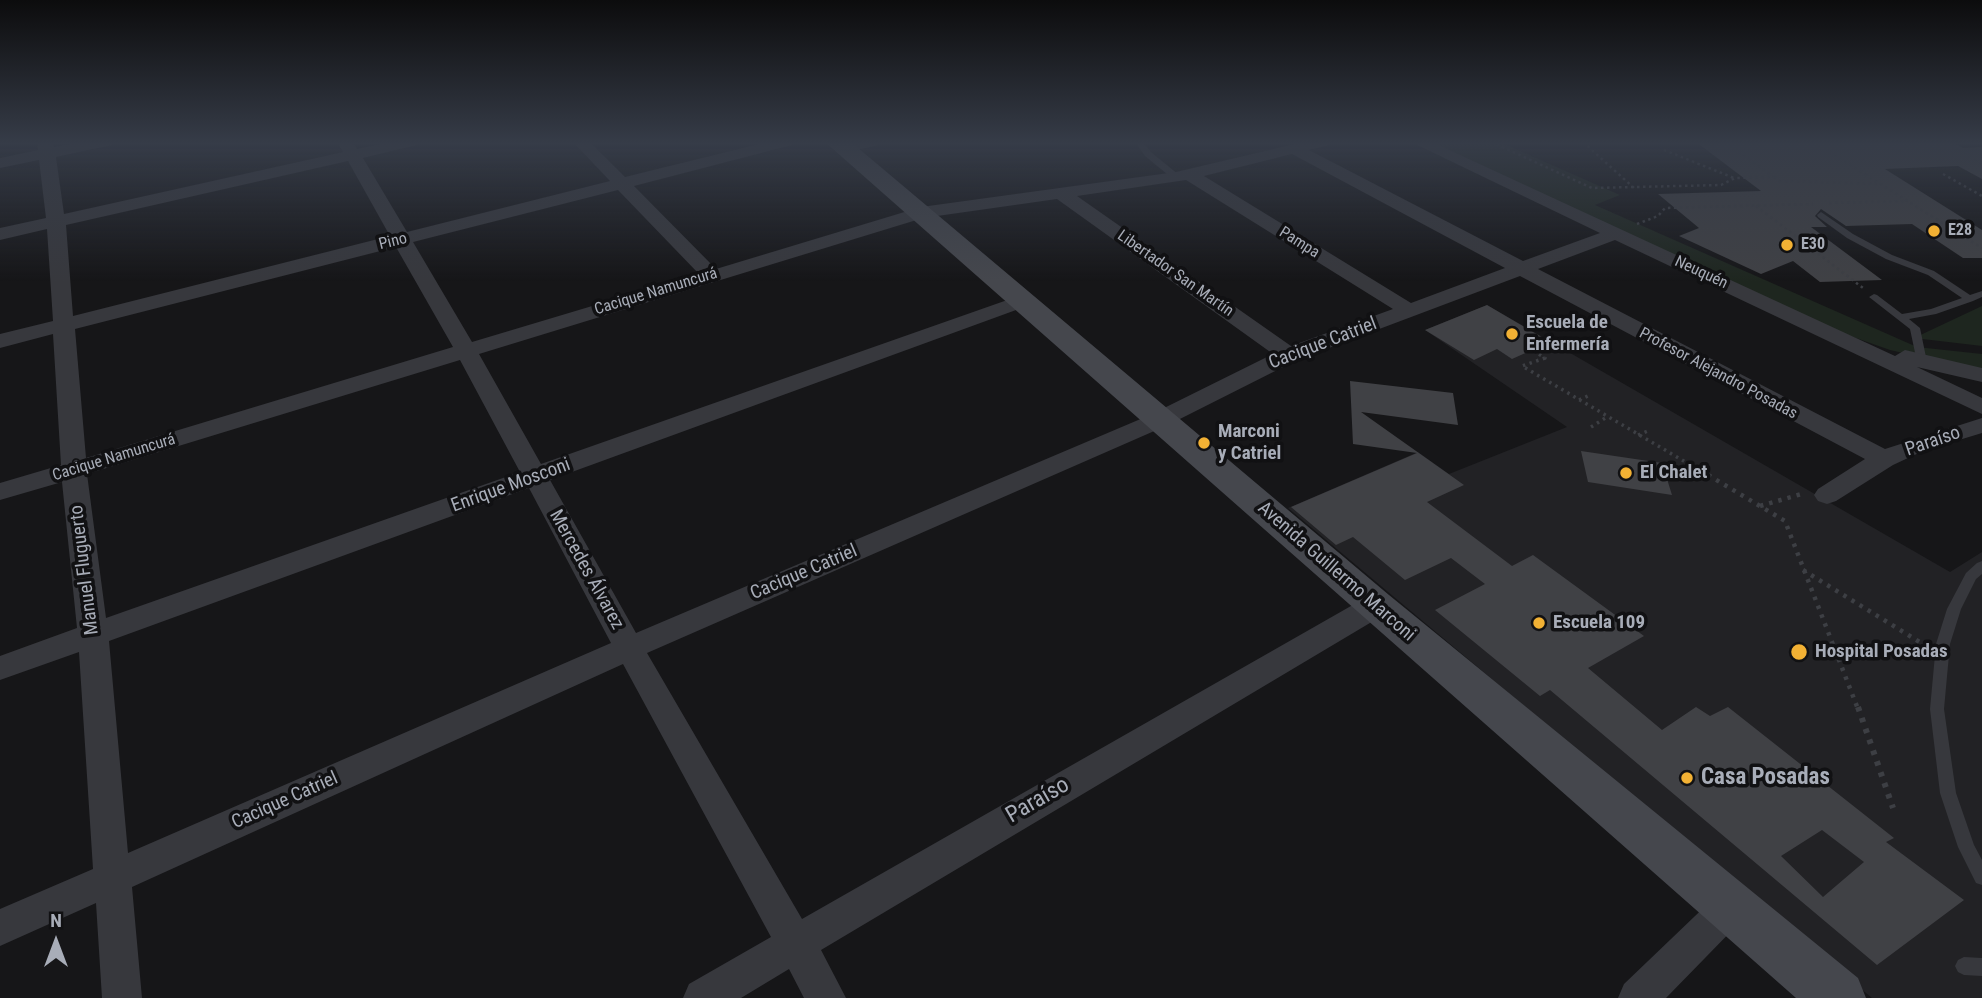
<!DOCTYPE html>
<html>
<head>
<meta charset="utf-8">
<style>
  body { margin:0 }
  #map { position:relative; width:1982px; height:998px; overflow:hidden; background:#161618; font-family:"Roboto Condensed",sans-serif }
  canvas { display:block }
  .north { position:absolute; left:21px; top:907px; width:70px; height:70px; -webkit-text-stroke:5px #111113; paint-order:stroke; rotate:0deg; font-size:19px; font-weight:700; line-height:28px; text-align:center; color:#a8adb8 }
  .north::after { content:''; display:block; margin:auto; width:24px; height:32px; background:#a8adb8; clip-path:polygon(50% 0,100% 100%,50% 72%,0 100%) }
</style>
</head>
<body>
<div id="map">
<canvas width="1982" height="998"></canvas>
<div class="north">N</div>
</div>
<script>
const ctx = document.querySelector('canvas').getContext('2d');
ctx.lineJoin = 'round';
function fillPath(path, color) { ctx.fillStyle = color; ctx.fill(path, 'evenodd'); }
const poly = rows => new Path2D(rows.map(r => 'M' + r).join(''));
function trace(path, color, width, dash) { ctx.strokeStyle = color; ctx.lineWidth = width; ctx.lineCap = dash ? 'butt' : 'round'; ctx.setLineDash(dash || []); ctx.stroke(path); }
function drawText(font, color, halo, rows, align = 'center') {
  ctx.font = font + ' "Roboto Condensed",sans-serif'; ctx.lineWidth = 7; ctx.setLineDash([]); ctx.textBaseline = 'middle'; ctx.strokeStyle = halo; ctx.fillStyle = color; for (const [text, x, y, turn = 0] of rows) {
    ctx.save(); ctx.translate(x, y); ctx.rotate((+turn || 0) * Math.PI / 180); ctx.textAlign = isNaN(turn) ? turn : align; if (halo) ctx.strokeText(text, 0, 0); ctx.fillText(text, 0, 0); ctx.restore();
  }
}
const built = poly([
  [1487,305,1950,572,1982,552,1982,998,1872,998,1288,508,1418,452,1449,474,1567,427,1425,330]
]);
const green = poly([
  [1422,142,1500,142,1620,195,1595,205,1917,347,1982,354,1982,371,1890,350,1839,332],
  [1982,306,1982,346,1914,338]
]);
const building = poly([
  [1696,142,1952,142,1963,148,1982,147,1982,179,1958,166,1885,169,1982,230,1982,258,1963,258,1912,224,1846,226,1821,209,1815,216,1827,227,1811,227,1882,280,1820,282,1793,261,1761,274,1679,236,1699,228,1658,194,1761,191],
  [1487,305,1550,342,1512,359,1497,349,1474,360,1425,330],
  [1350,381,1453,393,1458,425,1361,412,1464,485,1427,502,1512,566,1533,555,1644,636,1588,668,1662,730,1696,707,1710,716,1728,707,1894,838,1886,842,1964,900,1877,965,1550,690,1540,696,1435,610,1485,584,1451,558,1405,580,1353,537,1336,545,1291,507,1417,453,1353,444],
  [1822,830,1864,862,1823,897,1781,856],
  [1581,451,1662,463,1672,495,1588,482]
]);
const pathFar3 = poly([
  [1491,142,1592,188,1721,185,1735,178,1774,177,1725,142],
  [1583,142,1634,188],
  [1814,142,1982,248],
  [1723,145,1726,147],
  [1664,150,1734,178],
  [1828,150,1950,146,1982,163],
  [1943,174,1982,196],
  [1774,177,1780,181,1880,184],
  [1829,203,1908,201],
  [1756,206,1863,288],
  [1637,224,1658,216,1665,208,1813,204]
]);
const pathFar2 = poly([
  [1527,347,1545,358,1522,366,1711,477],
  [1579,400,1590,395],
  [1591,427,1607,417],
  [1638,435,1648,431]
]);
const pathFar1 = poly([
  [1708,475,1785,521,1858,709],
  [1760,506,1805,493],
  [1803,570,1926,646]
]);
const path = poly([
  [1858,707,1893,808]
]);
const service = poly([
  [1135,142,1143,142,1151,152,1179,175,1179,179,1173,179,1145,156,1135,142],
  [1821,212,1853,234,1892,255,1934,271,1970,295,1982,291,1982,297,1973,301,1936,314,1909,319,1920,328,1927,362,1926,364,1918,364,1917,362,1910,329,1869,297,1874,294,1877,295,1902,314,1931,309,1962,298,1928,275,1886,259,1847,238,1818,217,1817,215,1821,212],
  [1982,561,1982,574,1976,579,1961,609,1950,644,1944,709,1956,793,1974,845,1982,860,1982,885,1976,883,1958,847,1940,793,1930,709,1936,644,1947,609,1966,573,1977,563,1982,561],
  [1964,957,1982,958,1982,976,1964,975,1958,972,1955,966,1958,960,1964,957]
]);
const minor = poly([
  [37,142,53,142,54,147,82,142,114,142,112,145,56,157,64,214,343,152,337,142,353,142,357,149,390,142,419,142,417,145,363,158,407,232,610,181,573,142,590,142,625,177,767,142,794,142,792,145,634,186,716,269,921,207,1176,172,1303,142,1331,142,1329,145,1309,150,1523,261,1600,233,1411,142,1432,142,1895,356,1905,350,1982,368,1982,382,1917,367,1982,398,1982,414,1615,240,1538,269,1885,449,1982,418,1982,433,1923,451,1893,465,1836,501,1827,504,1818,501,1814,495,1818,489,1865,459,1520,276,1297,360,1168,425,647,653,802,919,1365,598,1375,595,1385,598,1390,606,1385,614,821,950,846,998,804,998,789,969,741,998,683,998,689,984,771,937,623,664,132,887,142,998,102,998,96,903,0,946,0,909,93,869,79,652,0,680,0,656,77,628,62,482,0,500,0,483,61,465,53,334,0,348,0,334,53,321,47,229,0,240,0,228,46,218,39,160,0,168,0,158,38,150,37,142],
  [1292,154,1505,268,1411,303,1204,176,1292,154],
  [348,161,390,236,73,316,66,225,348,161],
  [1186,180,1393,309,1291,346,1077,196,1186,180],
  [618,190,699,274,472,342,413,242,618,190],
  [1057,199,1273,354,1150,415,636,633,550,480,1027,306,1030,302,1027,298,1013,298,541,464,479,354,923,218,1057,199],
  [396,247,453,347,86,458,75,329,396,247],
  [460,360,520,472,106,618,87,474,460,360],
  [529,488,611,643,128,853,109,641,529,488],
  [851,142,880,142,878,145,845,153,837,148,839,144,851,142],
  [1731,888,1744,894,1750,906,1744,918,1666,998,1618,998,1624,984,1718,894,1731,888]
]);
const secondary = poly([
  [825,142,851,142,1389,595,1858,978,1866,998,1796,998,825,142]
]);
const markers = [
  [1934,231,7,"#f2b134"],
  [1787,245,7,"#f2b134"],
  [1512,334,7,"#f2b134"],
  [1204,443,7,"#f2b134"],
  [1626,473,7,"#f2b134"],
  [1539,623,7,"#f2b134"],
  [1799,652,9,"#f2b134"],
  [1687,778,7,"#f2b134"]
];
const farPoinames = [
  ["E28",1948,231],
  ["E30",1801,245]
];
const farStreetnames = [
  ["Pino",393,242,-14],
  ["Pampa",1299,243,32],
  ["Neuquén",1701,273,25],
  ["Libertador San Martín",1175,274,35],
  ["Cacique Namuncurá",656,292,-17],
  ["Profesor Alejandro Posadas",1718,374,28],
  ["Cacique Namuncurá",114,458,-17]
];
const poiNames = [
  ["Escuela de",1526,323],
  ["Enfermería",1526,345],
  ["Marconi",1218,432],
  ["y Catriel",1218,454],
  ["El Chalet",1640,473],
  ["Escuela 109",1553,623],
  ["Hospital Posadas",1815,652]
];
const streetNames = [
  ["Cacique Catriel",1323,344,-21],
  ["Paraíso",1933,442,-19],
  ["Enrique Mosconi",511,486,-20],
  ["Manuel Fluguerto",85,570,-97],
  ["Mercedes Álvarez",586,570,61],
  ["Avenida Guillermo Marconi",1336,572,41],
  ["Cacique Catriel",804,573,-23],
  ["Cacique Catriel",285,801,-24]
];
const nearPoinames = [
  ["Casa Posadas",1701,778]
];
const nearStreetnames = [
  ["Paraíso",1038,801,-30]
];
fillPath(built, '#222225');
fillPath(green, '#1e261f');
fillPath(building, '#404145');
trace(pathFar3, '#3d3f44', 2.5, [2.5, 3.5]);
trace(pathFar2, '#3d3f44', 3.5, [2.5, 4.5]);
trace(pathFar1, '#3d3f44', 4.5, [3.5, 6]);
trace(path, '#3d3f44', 6, [4.5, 7]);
fillPath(service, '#37383d');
fillPath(minor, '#37383d');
fillPath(secondary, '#45474d');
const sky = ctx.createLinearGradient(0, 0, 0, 281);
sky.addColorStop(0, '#0c0c0d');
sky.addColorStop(0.51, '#363c48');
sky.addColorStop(1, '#363c4800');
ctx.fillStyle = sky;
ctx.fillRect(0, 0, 1982, 281);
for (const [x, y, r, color] of markers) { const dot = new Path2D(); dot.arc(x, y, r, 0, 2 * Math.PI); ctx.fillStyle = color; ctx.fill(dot); trace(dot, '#111113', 2.5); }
drawText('bold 16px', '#a8adb8', '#111113', farPoinames, 'left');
drawText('16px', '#a8adb8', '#111113', farStreetnames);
drawText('bold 19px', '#a8adb8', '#111113', poiNames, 'left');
drawText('19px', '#a8adb8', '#111113', streetNames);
drawText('bold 23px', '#a8adb8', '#111113', nearPoinames, 'left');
drawText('23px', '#a8adb8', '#111113', nearStreetnames);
</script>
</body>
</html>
